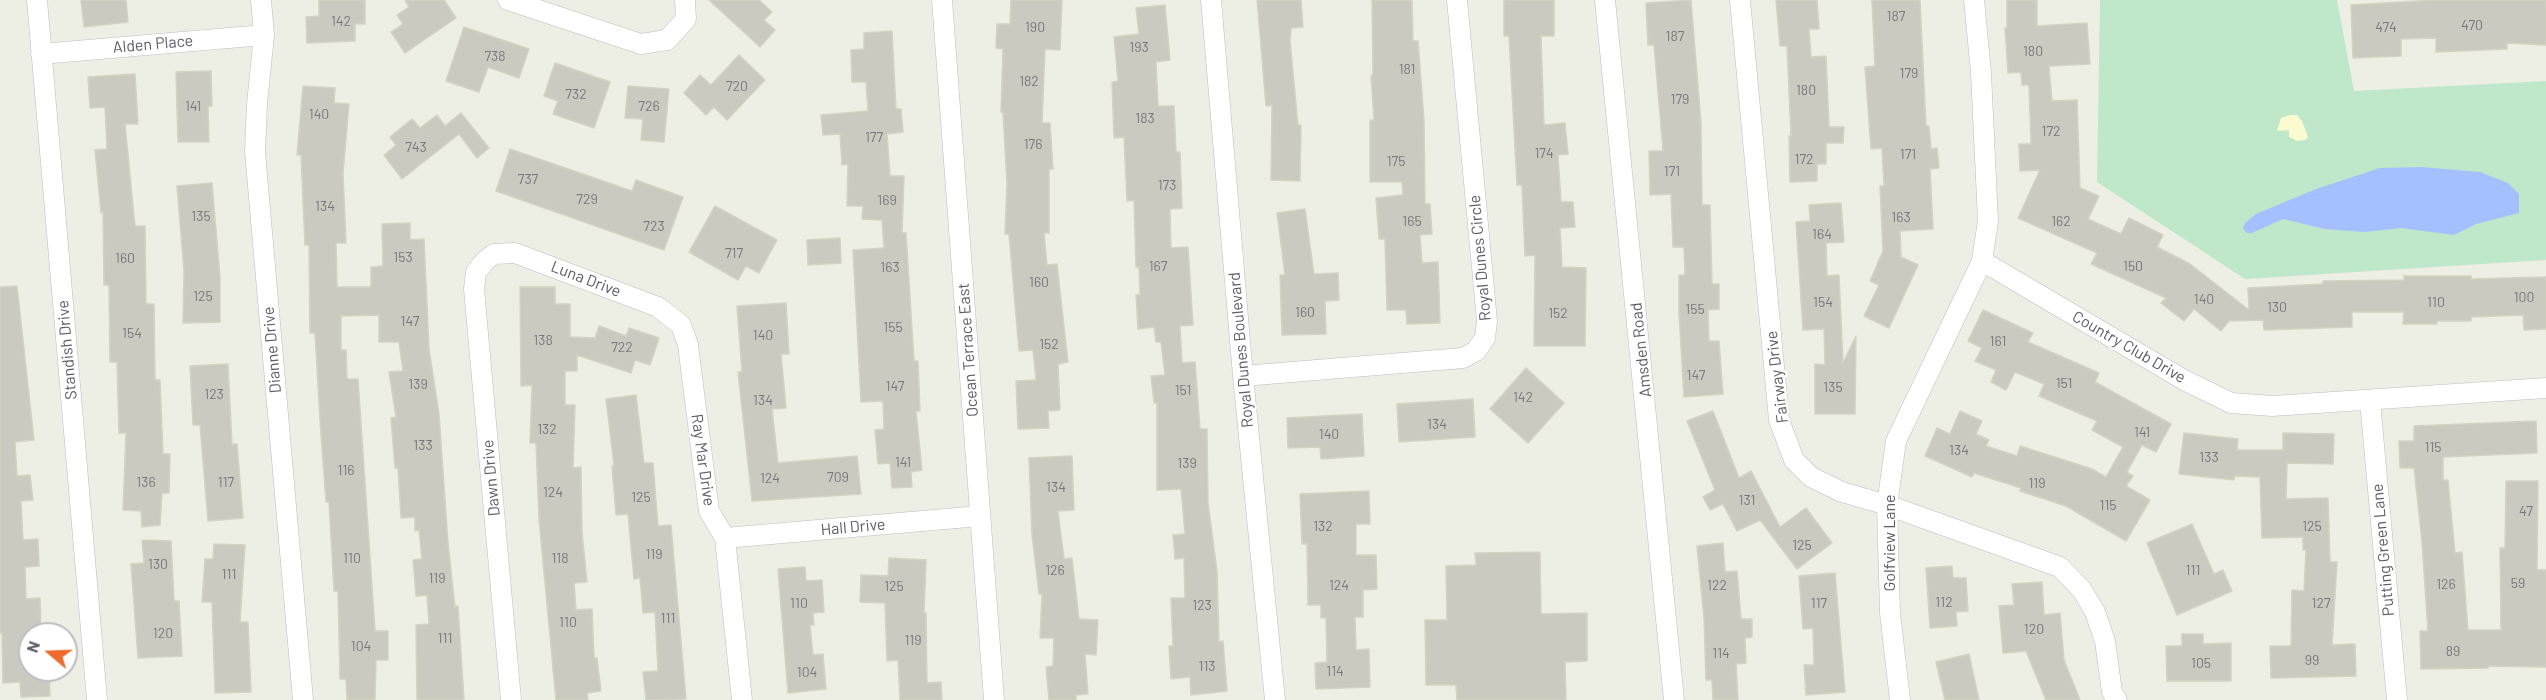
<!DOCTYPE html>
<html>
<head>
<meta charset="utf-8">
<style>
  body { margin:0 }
  #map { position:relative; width:2546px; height:700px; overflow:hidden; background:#eeefe4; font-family:Barlow,sans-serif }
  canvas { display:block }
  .north { position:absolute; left:18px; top:622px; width:60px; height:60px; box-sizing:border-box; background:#fff; border:2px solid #bebec1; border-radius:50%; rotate:289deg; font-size:16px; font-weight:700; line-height:24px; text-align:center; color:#5c5d65 }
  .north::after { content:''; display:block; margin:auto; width:21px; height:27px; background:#ee6b2b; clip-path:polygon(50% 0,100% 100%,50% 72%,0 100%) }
</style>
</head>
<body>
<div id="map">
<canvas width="2546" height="700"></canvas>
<div class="north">N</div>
</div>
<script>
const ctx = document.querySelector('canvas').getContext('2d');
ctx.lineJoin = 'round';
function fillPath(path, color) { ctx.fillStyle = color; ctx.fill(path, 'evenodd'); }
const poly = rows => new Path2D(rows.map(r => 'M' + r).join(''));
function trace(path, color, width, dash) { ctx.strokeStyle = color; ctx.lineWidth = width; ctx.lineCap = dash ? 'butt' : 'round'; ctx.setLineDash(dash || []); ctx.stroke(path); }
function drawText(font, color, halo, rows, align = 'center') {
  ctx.font = font + ' Barlow,sans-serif'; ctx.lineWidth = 4.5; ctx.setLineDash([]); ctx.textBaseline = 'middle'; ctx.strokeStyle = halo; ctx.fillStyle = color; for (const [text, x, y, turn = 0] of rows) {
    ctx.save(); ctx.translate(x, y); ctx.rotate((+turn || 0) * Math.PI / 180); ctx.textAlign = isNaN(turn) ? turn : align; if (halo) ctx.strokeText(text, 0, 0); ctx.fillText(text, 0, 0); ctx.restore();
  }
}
const green = poly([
  [2100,0,2337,0,2354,91,2546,81,2546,260,2245,279,2097,182]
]);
const sand = poly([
  [2290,115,2297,115,2302,121,2308,137,2305,140,2297,141,2289,137,2289,130,2277,131,2281,118]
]);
const water = poly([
  [2422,167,2480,172,2508,183,2519,194,2519,213,2476,224,2454,235,2401,228,2365,232,2325,229,2283,219,2252,233,2247,233,2243,229,2245,223,2256,214,2316,189,2380,168]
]);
const building = poly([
  [81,0,126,0,128,22,84,27,81,0],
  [319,0,365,0,365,24,355,24,355,41,307,43,306,17,319,16,319,0],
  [405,0,444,0,456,18,405,53,391,32,403,24,397,15,409,7,405,0],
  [709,0,759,0,772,12,764,20,775,30,760,47,709,0],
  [1011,0,1062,0,1060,50,1045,49,1042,123,1050,123,1053,169,1049,169,1049,233,1044,233,1047,265,1057,264,1068,362,1058,364,1060,410,1048,411,1049,428,1018,429,1016,381,1036,380,1033,350,1019,351,1009,234,1005,234,1007,184,1003,112,1001,112,1003,49,996,48,997,24,1010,24,1011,0],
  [1257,0,1301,0,1303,27,1291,28,1290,41,1298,125,1301,125,1300,181,1271,180,1272,105,1266,106,1257,0],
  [1372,0,1412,0,1413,41,1418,41,1424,120,1425,204,1430,204,1432,234,1420,235,1422,263,1438,262,1440,323,1407,324,1406,310,1387,310,1385,239,1379,239,1376,198,1403,195,1402,182,1370,182,1370,120,1374,120,1371,75,1373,75,1372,0],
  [1504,0,1554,0,1554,36,1541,36,1544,125,1565,123,1568,154,1558,155,1561,202,1573,202,1575,227,1560,228,1562,267,1586,268,1585,346,1534,346,1535,255,1525,256,1522,185,1517,185,1509,36,1504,36,1504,0],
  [1691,0,1701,123,1702,205,1710,205,1712,284,1719,284,1719,309,1708,310,1709,341,1719,341,1723,394,1684,397,1679,313,1679,275,1685,275,1684,247,1673,247,1671,194,1650,195,1649,151,1663,151,1654,45,1648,45,1646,3,1691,0],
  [1776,0,1817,0,1819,29,1809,29,1811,57,1826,56,1829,127,1844,127,1843,143,1826,143,1826,164,1817,164,1817,181,1790,182,1789,136,1791,136,1787,46,1780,46,1776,0],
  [1872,0,1920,0,1926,126,1929,126,1931,149,1937,148,1939,168,1930,169,1933,229,1900,231,1901,257,1918,265,1889,328,1864,316,1879,285,1870,281,1883,251,1880,186,1884,186,1882,148,1871,149,1865,67,1875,66,1872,0],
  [2007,0,2037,0,2037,26,2087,23,2090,64,2049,66,2052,101,2077,100,2080,188,2099,196,2088,219,2121,234,2129,218,2163,235,2157,247,2190,264,2249,310,2248,288,2323,284,2323,281,2404,280,2404,276,2471,276,2471,279,2546,277,2546,329,2524,330,2523,315,2471,317,2471,321,2437,321,2437,324,2403,324,2404,312,2352,312,2352,327,2264,330,2263,320,2229,321,2221,331,2194,309,2184,321,2161,303,2166,298,2091,264,2097,253,2018,218,2040,170,2020,171,2019,144,2031,144,2029,85,2022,85,2021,72,2008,73,2005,28,2007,28,2007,0],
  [2434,0,2546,0,2546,45,2507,43,2507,49,2436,52,2436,38,2401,39,2401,56,2353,58,2351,5,2434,0],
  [1165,5,1170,60,1156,62,1158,106,1174,106,1176,152,1180,152,1182,208,1170,209,1171,248,1188,247,1193,325,1180,326,1182,363,1195,362,1200,429,1207,429,1208,503,1217,571,1219,642,1223,641,1227,691,1191,695,1190,677,1171,679,1169,646,1173,646,1171,598,1185,598,1184,558,1175,559,1173,535,1185,534,1181,489,1157,490,1157,403,1154,403,1151,376,1165,375,1161,342,1156,342,1154,327,1138,329,1136,295,1140,295,1139,267,1136,267,1134,200,1127,201,1124,137,1114,138,1112,82,1118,81,1114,37,1139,34,1136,8,1165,5],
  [464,27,529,49,519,78,488,67,479,92,446,81,464,27],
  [892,31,896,109,901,109,903,132,887,134,890,176,904,176,902,233,906,233,914,361,918,361,920,411,916,411,922,470,911,472,912,487,892,488,890,463,878,464,875,430,884,429,883,401,861,402,853,250,884,248,882,220,862,219,863,206,847,206,848,164,842,165,840,134,823,135,821,115,868,111,866,82,852,82,851,50,864,49,864,33,892,31],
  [739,55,765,80,727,120,714,107,706,115,684,93,700,75,711,85,739,55],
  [555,63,610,82,594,128,553,114,558,101,544,96,555,63],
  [211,71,212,106,208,106,209,142,178,142,176,72,211,71],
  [135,74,138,124,125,124,135,226,145,226,146,304,154,304,155,380,160,380,163,454,170,454,169,493,162,493,160,525,142,527,141,511,123,510,126,433,119,433,117,362,110,362,109,285,104,285,103,212,101,213,95,150,107,149,105,107,90,108,88,77,135,74],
  [303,86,335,88,334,103,349,104,343,173,346,243,336,243,337,287,371,287,371,267,383,266,382,224,410,223,410,240,424,239,429,349,439,414,448,543,455,607,458,606,464,700,417,700,416,625,429,624,427,595,416,596,413,560,422,559,419,530,415,531,415,517,401,518,398,468,395,468,391,418,396,417,389,372,403,371,399,342,379,342,379,315,341,316,341,350,346,350,347,379,358,379,375,631,388,631,388,660,376,660,375,700,347,700,346,679,340,679,338,591,334,591,329,502,326,502,320,420,315,333,310,333,309,245,305,245,301,155,297,155,303,86],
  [628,86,669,89,664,142,641,140,643,119,625,118,628,86],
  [461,113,489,148,477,158,459,134,402,179,384,155,396,145,390,137,412,119,420,128,437,115,445,126,461,113],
  [510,149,632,191,636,180,683,197,664,250,496,191,510,149],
  [212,183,220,277,220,322,183,323,184,271,177,186,212,183],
  [1841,203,1844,242,1826,243,1827,276,1839,275,1843,363,1856,336,1855,414,1815,414,1815,364,1825,365,1824,329,1803,330,1796,222,1810,221,1809,205,1841,203],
  [715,206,777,240,759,273,746,266,738,280,689,252,715,206],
  [1305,209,1314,274,1338,273,1339,300,1325,301,1326,334,1282,335,1280,275,1285,275,1277,213,1305,209],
  [840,238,841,263,808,265,807,240,840,238],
  [17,286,34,440,15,442,17,476,30,475,33,500,21,501,23,540,38,539,39,566,25,567,26,599,40,598,41,632,30,633,30,670,49,670,50,696,21,697,20,682,3,683,2,633,0,633,0,287,17,286],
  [520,287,555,287,555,304,570,304,570,337,595,338,599,326,626,336,629,328,659,338,650,365,635,360,631,373,577,355,577,371,565,371,565,405,575,405,573,468,581,467,582,532,587,582,574,583,576,610,592,609,594,658,597,658,601,691,587,693,588,700,556,700,539,519,536,443,530,443,532,385,521,386,520,287],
  [786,303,789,354,781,354,786,408,772,409,778,463,857,456,861,494,752,501,738,372,742,372,737,306,786,303],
  [1983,310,2033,333,2028,342,2099,373,2095,382,2171,424,2156,452,2142,445,2127,472,2133,476,2126,486,2150,500,2126,541,2066,506,2020,491,2021,488,1974,473,1972,477,1925,456,1937,428,1950,434,1960,411,1982,421,1976,434,1989,440,1986,446,2017,456,2020,446,2092,469,2106,477,2123,447,2092,430,2097,421,2039,396,2044,384,2015,372,2006,390,1991,382,1996,370,1975,361,1982,348,1968,341,1983,310],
  [228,364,232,444,237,444,243,518,208,521,200,425,193,425,190,366,228,364],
  [1526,368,1564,403,1528,443,1490,409,1526,368],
  [636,395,644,463,653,463,658,526,671,525,686,699,646,700,643,672,658,671,655,612,643,613,640,578,634,579,628,514,616,515,612,466,614,466,606,399,636,395],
  [1473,399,1475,437,1399,442,1397,404,1473,399],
  [1713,411,1739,478,1751,471,1780,527,1806,508,1832,543,1797,569,1760,520,1737,531,1723,504,1710,510,1703,497,1715,490,1687,421,1713,411],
  [1362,414,1364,456,1321,459,1320,447,1288,448,1287,418,1362,414],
  [2536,421,2537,453,2443,457,2443,480,2448,480,2455,553,2462,552,2468,630,2501,630,2500,548,2505,548,2506,481,2538,481,2537,570,2546,570,2546,667,2488,666,2488,668,2421,669,2420,631,2428,631,2422,542,2414,468,2400,468,2399,441,2414,441,2414,426,2536,421],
  [2184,433,2238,439,2237,450,2283,450,2283,433,2334,434,2333,464,2287,463,2286,499,2328,498,2330,562,2337,562,2332,645,2355,644,2356,676,2271,678,2270,646,2291,646,2292,590,2304,591,2306,550,2303,550,2303,537,2262,538,2260,477,2234,476,2234,480,2179,474,2184,433],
  [1072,456,1074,510,1058,511,1064,559,1072,558,1079,619,1098,620,1096,655,1085,654,1088,694,1076,695,1076,700,1049,700,1046,667,1053,666,1054,638,1040,638,1042,594,1039,594,1032,535,1029,458,1072,456],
  [1369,491,1370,524,1356,524,1356,555,1376,555,1377,589,1363,590,1363,617,1355,617,1356,650,1369,649,1370,687,1316,689,1315,663,1327,662,1326,618,1321,618,1321,605,1308,605,1307,544,1302,544,1300,494,1369,491],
  [2192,524,2214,574,2223,570,2232,591,2177,615,2147,543,2192,524],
  [142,540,171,541,174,601,179,601,182,656,138,658,131,564,144,563,142,540],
  [1723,543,1725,572,1737,571,1741,619,1752,619,1752,637,1745,638,1746,663,1736,664,1738,700,1713,700,1712,680,1706,680,1704,618,1697,546,1723,543],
  [214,544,245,545,240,622,248,622,251,692,215,693,212,602,202,602,205,559,213,559,214,544],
  [1540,552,1541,614,1587,613,1587,661,1565,662,1566,700,1457,700,1456,685,1426,685,1425,620,1447,620,1446,566,1476,565,1475,553,1540,552],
  [889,558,926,560,924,613,926,613,927,683,941,682,942,700,900,700,898,660,887,661,885,603,860,602,861,575,888,576,889,558],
  [1952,566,1953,578,1966,578,1968,611,1956,612,1957,626,1930,628,1926,568,1952,566],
  [805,567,806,581,822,580,824,612,813,613,814,625,810,625,813,655,823,654,826,689,788,693,778,569,805,567],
  [1835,573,1845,692,1806,695,1804,665,1814,665,1813,628,1803,629,1799,576,1835,573],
  [2042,582,2044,615,2060,613,2064,660,2080,700,2046,700,2026,651,2003,653,1999,606,2014,605,2012,584,2042,582],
  [2182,634,2203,634,2203,644,2231,643,2231,681,2167,681,2166,646,2182,646,2182,634],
  [1969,654,1979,700,1945,700,1936,662,1969,654]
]);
const minor = poly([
  [37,0,97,700],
  [261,0,264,35,257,104,255,152,303,700],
  [508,0,641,44,667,40,686,19,685,0],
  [942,0,994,700],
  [1211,0,1243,376,1275,700],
  [1605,0,1674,700],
  [1740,0,1779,420,1794,460,1811,477,1842,492,1887,505,2060,567,2082,590,2095,612,2105,641,2112,692,2117,700],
  [41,54,264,35],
  [1982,261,2184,380,2231,403,2272,406,2546,388],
  [1243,376,1463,358,1476,351,1485,338,1487,321,1457,0],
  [2370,401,2397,700],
  [725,538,980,516],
  [511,700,474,289,476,272,486,260,494,254,515,253,658,307,681,325,688,345,709,511,725,538,742,700],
  [1900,700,1890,613,1887,505,1896,441,1982,261,1988,221,1981,73,1974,0]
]);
const numberNames = [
  ["187",1896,16],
  ["142",341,21],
  ["470",2472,25],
  ["190",1035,27],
  ["474",2386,27],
  ["187",1675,36],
  ["193",1139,47],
  ["180",2033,51],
  ["738",495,56],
  ["181",1407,69],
  ["179",1909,73],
  ["182",1029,81],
  ["720",737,86],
  ["180",1806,90],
  ["732",576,94],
  ["179",1680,99],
  ["141",193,106],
  ["726",649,106],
  ["140",319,114],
  ["183",1145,118],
  ["172",2051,131],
  ["177",874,137],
  ["176",1033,144],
  ["743",416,147],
  ["174",1544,153],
  ["171",1908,154],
  ["172",1804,159],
  ["175",1396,161],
  ["171",1672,171],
  ["737",528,179],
  ["173",1167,185],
  ["729",587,199],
  ["169",887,200],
  ["134",325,206],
  ["135",201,216],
  ["163",1901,217],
  ["165",1412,221],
  ["162",2061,221],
  ["723",654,226],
  ["164",1822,234],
  ["717",734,253],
  ["153",403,257],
  ["160",125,258],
  ["167",1158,266],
  ["150",2133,266],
  ["163",890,267],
  ["160",1039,282],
  ["125",203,296],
  ["100",2524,297],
  ["140",2204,299],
  ["154",1823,302],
  ["110",2436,302],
  ["130",2277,307],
  ["155",1695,309],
  ["160",1305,312],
  ["152",1558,313],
  ["147",410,321],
  ["155",893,327],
  ["154",132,333],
  ["140",763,335],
  ["138",543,340],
  ["161",1998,341],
  ["152",1049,344],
  ["722",622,347],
  ["147",1696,375],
  ["151",2064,383],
  ["139",418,384],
  ["147",895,386],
  ["135",1833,387],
  ["151",1183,390],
  ["123",214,394],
  ["142",1523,397],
  ["134",763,400],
  ["134",1437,424],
  ["132",547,429],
  ["141",2142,432],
  ["140",1329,434],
  ["133",423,445],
  ["115",2433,447],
  ["134",1959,450],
  ["133",2209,457],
  ["141",903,462],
  ["139",1187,463],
  ["116",346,470],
  ["709",838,477],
  ["124",770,478],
  ["136",146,482],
  ["117",226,482],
  ["119",2037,483],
  ["134",1056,487],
  ["124",553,492],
  ["125",641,497],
  ["131",1747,500],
  ["115",2108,505],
  ["47",2526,511],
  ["132",1323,526],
  ["125",2312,526],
  ["125",1802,545],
  ["119",654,554],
  ["110",352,558],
  ["118",560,558],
  ["130",158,564],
  ["126",1055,570],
  ["111",2193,570],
  ["111",229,574],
  ["119",437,578],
  ["59",2518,583],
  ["126",2446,584],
  ["124",1339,585],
  ["122",1717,585],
  ["125",894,586],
  ["112",1944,602],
  ["110",799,603],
  ["117",1819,603],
  ["127",2321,603],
  ["123",1202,605],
  ["111",668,618],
  ["110",568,622],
  ["120",2034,629],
  ["120",163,633],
  ["111",445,638],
  ["119",913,640],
  ["104",361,646],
  ["89",2453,651],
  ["114",1721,653],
  ["99",2312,660],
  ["105",2201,663],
  ["113",1207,666],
  ["114",1335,671],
  ["104",807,672]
];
const streetNames = [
  ["Alden Place",153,44,-5],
  ["Royal Dunes Circle",1480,258,-95],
  ["Luna Drive",586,279,21],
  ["Country Club Drive",2129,347,30],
  ["Standish Drive",67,350,-95],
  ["Dianne Drive",272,350,-95],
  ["Ocean Terrace East",968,350,-94],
  ["Royal Dunes Boulevard",1241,350,-95],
  ["Amsden Road",1641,350,-96],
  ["Fairway Drive",1777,377,-97],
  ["Ray Mar Drive",703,460,82],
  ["Dawn Drive",491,478,-95],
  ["Hall Drive",853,527,-5],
  ["Golfview Lane",1890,543,-90],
  ["Putting Green Lane",2383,550,-95]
];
fillPath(green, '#bfe7ca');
fillPath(sand, '#fbfbd2');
fillPath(water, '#a4c0ff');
fillPath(building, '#cacac0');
trace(building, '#d4d3c2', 1.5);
trace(minor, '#bbbcc3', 21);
trace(minor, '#fff', 20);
drawText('14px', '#78787c', null, numberNames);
drawText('16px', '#5c5d65', '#fff', streetNames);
</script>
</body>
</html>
